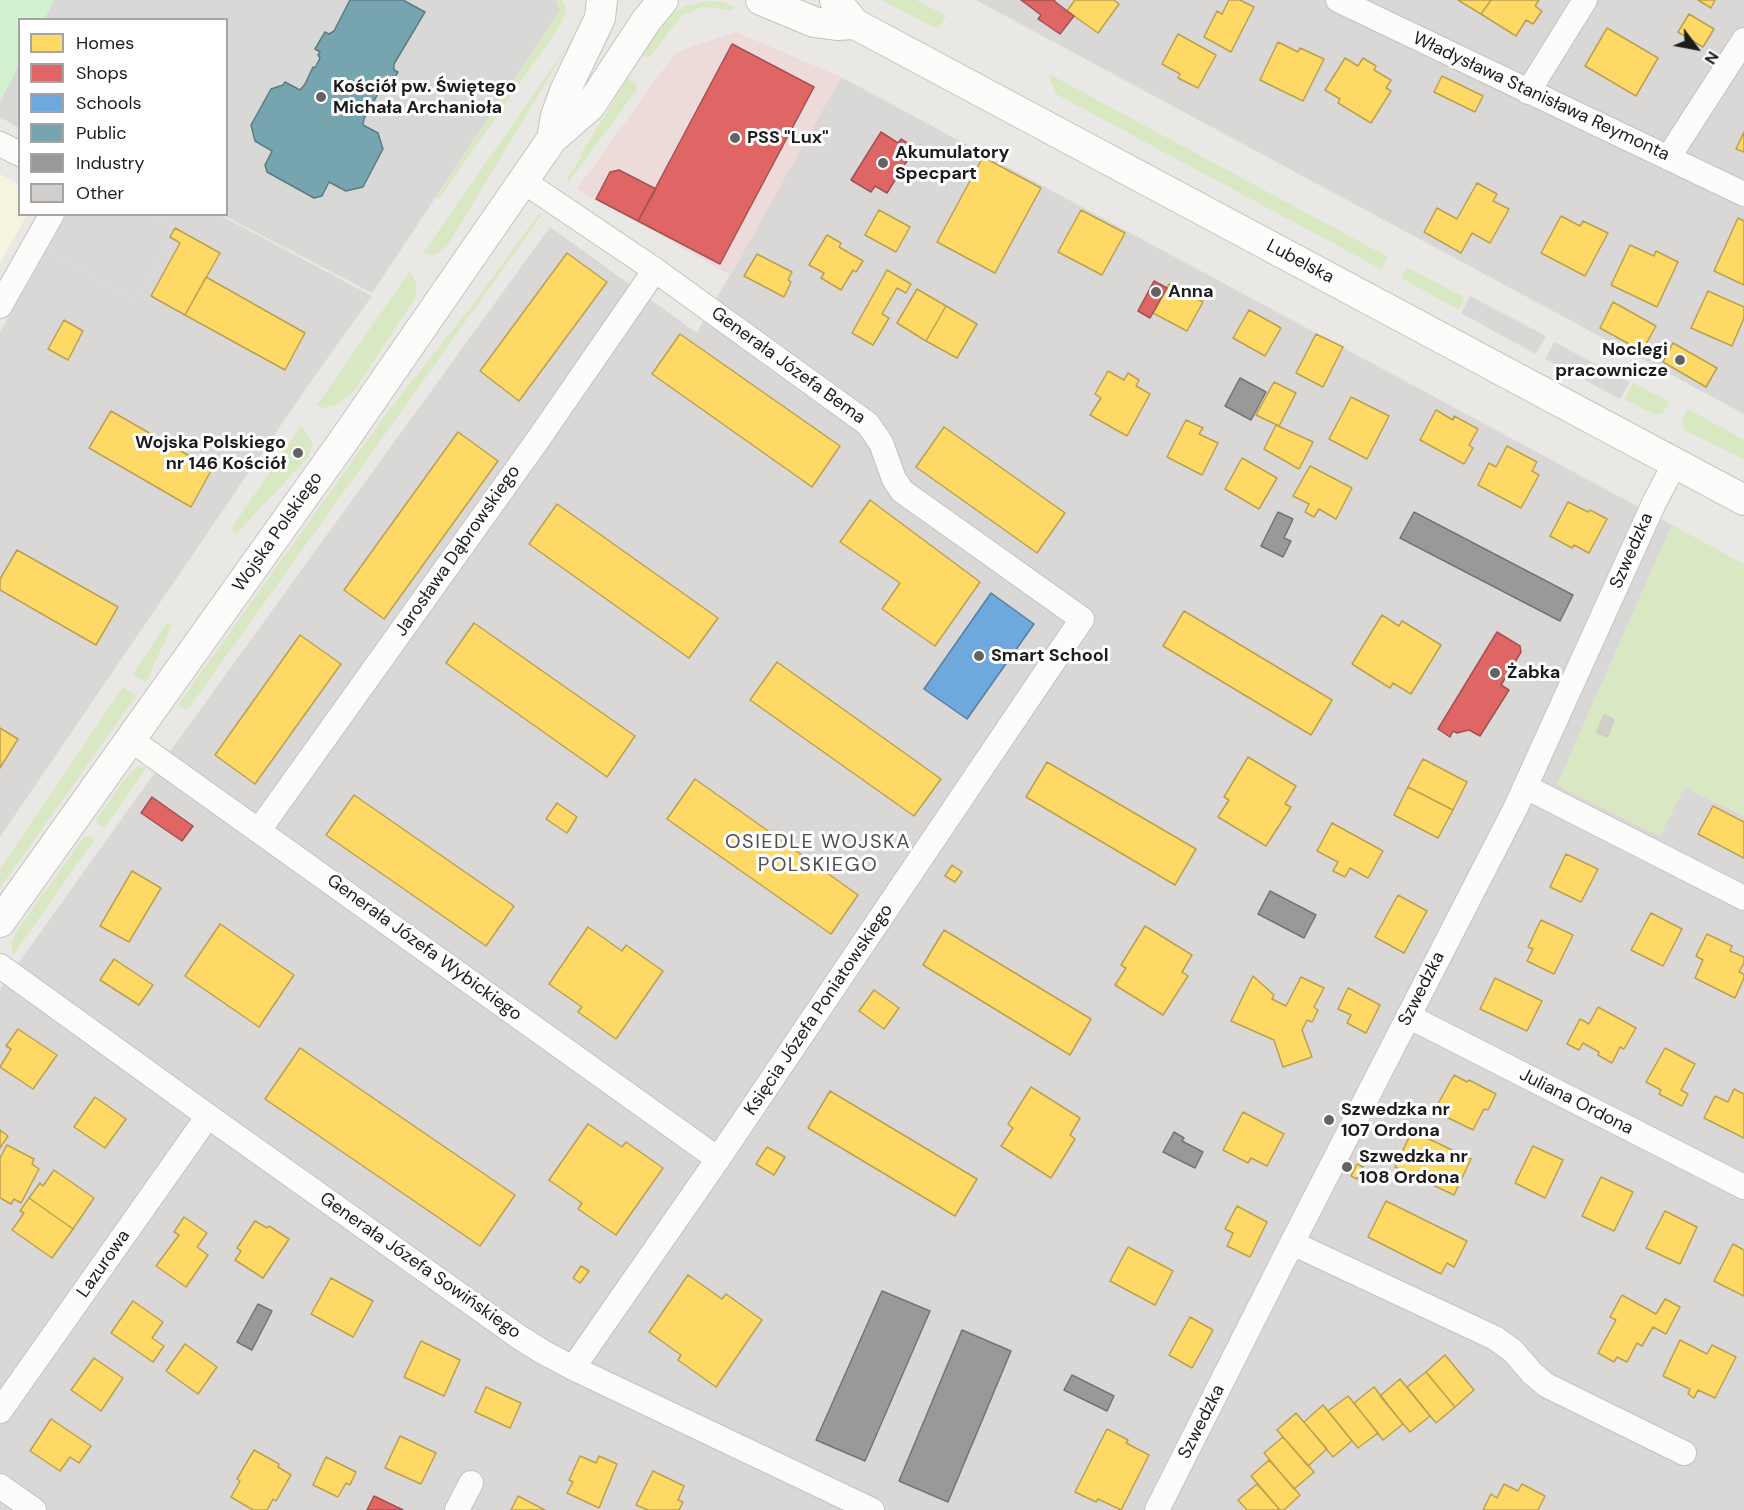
<!DOCTYPE html>
<html>
<head>
<meta charset="utf-8">
<style>
  body { margin:0 }
  #map { position:relative; width:1744px; height:1510px; overflow:hidden; background:#eae8e4; font-family:"DM Sans",sans-serif }
  canvas { display:block }
  .legend { position:absolute; left:18px; top:18px; width:210px; height:198px; box-sizing:border-box; background:#fff; border:2px solid #a4a4a4; margin:0; padding:8px 10px; list-style:none; font-size:18px; color:#1c1c1c }
  .legend li { display:flex; align-items:center; gap:12px; height:30px }
  .legend b { width:30px; border:2px solid #a4a4a4 }
  .north { position:absolute; left:1666px; top:18px; width:60px; height:60px; -webkit-text-stroke:4px #fff; paint-order:stroke; rotate:122deg; font-size:16px; font-weight:700; line-height:24px; text-align:center; color:#1c1c1c }
  .north::after { content:''; display:block; margin:auto; width:21px; height:27px; background:#1c1c1c; clip-path:polygon(50% 0,100% 100%,50% 72%,0 100%) }
</style>
</head>
<body>
<div id="map">
<canvas width="1744" height="1510"></canvas>
<ul class="legend">
<li><b style="height:16px;background:#ffd966"></b>Homes</li>
<li><b style="height:16px;background:#e06666"></b>Shops</li>
<li><b style="height:16px;background:#6fa8dc"></b>Schools</li>
<li><b style="height:16px;background:#76a5af"></b>Public</li>
<li><b style="height:16px;background:#999"></b>Industry</li>
<li><b style="height:16px;background:#d1cecb"></b>Other</li>
</ul>
<div class="north">N</div>
</div>
<script>
const ctx = document.querySelector('canvas').getContext('2d');
ctx.lineJoin = 'round';
function fillPath(path, color) { ctx.fillStyle = color; ctx.fill(path, 'evenodd'); }
const poly = rows => new Path2D(rows.map(r => 'M' + r).join(''));
function trace(path, color, width, dash) { ctx.strokeStyle = color; ctx.lineWidth = width; ctx.lineCap = dash ? 'butt' : 'round'; ctx.setLineDash(dash || []); ctx.stroke(path); }
function drawText(font, color, halo, rows, align = 'center') {
  ctx.font = font + ' "DM Sans",sans-serif'; ctx.lineWidth = 6; ctx.setLineDash([]); ctx.textBaseline = 'middle'; ctx.strokeStyle = halo; ctx.fillStyle = color; for (const [text, x, y, turn = 0] of rows) {
    ctx.save(); ctx.translate(x, y); ctx.rotate((+turn || 0) * Math.PI / 180); ctx.textAlign = isNaN(turn) ? turn : align; if (halo) ctx.strokeText(text, 0, 0); ctx.fillText(text, 0, 0); ctx.restore();
  }
}
const residential = poly([
  [976,0,1744,0,1744,414],
  [841,77,1672,525,1557,785,1660,836,1684,787,1744,816,1744,1510,0,1510,0,989,171,750,550,227,697,333],
  [151,215,220,215,372,296,307,387,0,837,0,332,46,251,135,300,175,228]
]);
const commercial = poly([
  [736,32,841,77,731,275,577,189,676,52]
]);
const education = poly([
  [0,174,19,185,20,214,27,215,0,263]
]);
const religious = poly([
  [54,0,556,0,560,10,372,293,223,215,226,214,226,20,44,20],
  [19,65,19,128,0,117,0,102],
  [66,215,151,215,175,228,135,300,46,251],
  [1470,296,1546,336,1536,354,1461,313],
  [1554,342,1630,382,1620,399,1545,359]
]);
const grass = poly([
  [556,0,563,0,566,9,561,24,439,199,436,198,560,10],
  [882,0,916,0,946,16,940,27,935,28],
  [709,1,722,2,735,7,731,10,703,7,682,15,652,54,648,57,641,56,658,28,669,16,683,7],
  [571,41,447,246,434,255,423,253],
  [1049,74,1388,257,1381,269,1056,94],
  [628,78,636,84,637,89,567,184,568,177,582,156,580,155],
  [543,213,189,708,184,709,178,705,386,414,471,307,538,215],
  [1407,267,1465,298,1459,310,1401,278],
  [410,271,417,285,415,298,354,391,337,405,323,408,317,405],
  [1633,383,1670,402,1662,414,1656,415,1624,399],
  [1688,409,1744,440,1744,459,1684,430,1682,419],
  [301,426,312,441,312,446,309,456,237,533,231,529],
  [1672,525,1744,564,1744,816,1685,787,1660,836,1557,785],
  [167,622,172,625,146,683,133,674],
  [123,687,136,696,0,888,0,869],
  [142,766,147,767,104,828,98,825,96,820,128,775,137,767],
  [90,836,95,839,13,955,11,944,16,932,84,837]
]);
const park = poly([
  [0,0,54,0,44,19,20,20,19,65,0,102]
]);
const homes = poly([
  [1075,0,1114,0,1119,4,1098,33,1067,11,1075,0],
  [1229,0,1240,0,1254,7,1231,52,1204,37,1217,11,1222,14,1229,0],
  [1458,0,1491,0,1481,14,1458,0],
  [1491,0,1539,0,1535,6,1542,11,1533,24,1526,20,1516,36,1481,14,1491,0],
  [1698,0,1715,0,1711,8,1698,0],
  [1689,14,1714,29,1703,47,1678,32,1689,14],
  [1607,28,1658,58,1636,96,1585,66,1607,28],
  [1178,34,1216,55,1198,88,1178,78,1180,74,1162,64,1178,34],
  [1278,42,1298,52,1300,48,1324,59,1303,101,1260,80,1278,42],
  [1345,58,1358,66,1363,58,1376,66,1374,70,1391,80,1386,88,1391,91,1371,123,1338,103,1340,99,1325,90,1345,58],
  [1442,76,1483,96,1475,112,1434,92,1442,76],
  [1744,132,1744,152,1736,149,1744,132],
  [983,157,1041,188,995,273,937,242,983,157],
  [1477,183,1497,194,1493,201,1509,209,1490,243,1472,233,1461,253,1424,232,1437,208,1457,219,1477,183],
  [879,210,910,227,896,252,865,235,879,210],
  [1081,210,1125,233,1102,275,1058,252,1081,210],
  [1561,216,1580,226,1583,221,1608,233,1585,276,1541,253,1561,216],
  [1738,218,1744,221,1744,285,1714,271,1738,218],
  [175,228,220,253,185,315,151,296,180,243,170,237,175,228],
  [827,235,841,243,839,247,863,261,856,272,853,270,841,290,821,278,824,273,809,265,827,235],
  [1630,245,1654,256,1656,251,1678,262,1657,307,1611,285,1630,245],
  [567,253,607,282,519,401,480,371,567,253],
  [757,254,792,272,788,280,791,282,784,297,744,276,757,254],
  [887,270,911,284,906,293,897,288,882,314,889,318,873,345,852,333,887,270],
  [206,277,305,333,285,370,185,315,206,277],
  [1169,284,1203,302,1187,331,1153,313,1169,284],
  [917,289,946,306,926,341,897,323,917,289],
  [1708,291,1744,307,1744,318,1732,346,1691,328,1708,291],
  [1613,302,1656,326,1642,351,1600,328,1613,302],
  [946,306,977,324,957,358,926,341,946,306],
  [1249,310,1281,328,1265,356,1233,338,1249,310],
  [64,320,83,331,68,360,48,349,64,320],
  [680,334,840,446,812,487,652,374,680,334],
  [1316,334,1343,347,1323,387,1296,373,1316,334],
  [1673,343,1717,368,1706,387,1663,362,1673,343],
  [1108,371,1124,380,1128,373,1139,380,1136,386,1150,394,1127,436,1090,415,1101,398,1095,394,1108,371],
  [1274,382,1296,393,1279,426,1256,415,1274,382],
  [1351,397,1389,416,1367,459,1329,439,1351,397],
  [1436,410,1453,420,1454,416,1478,429,1469,445,1473,448,1464,464,1420,440,1436,410],
  [111,411,212,469,191,507,89,448,111,411],
  [1186,420,1203,428,1199,434,1218,443,1202,475,1167,457,1186,420],
  [1276,425,1313,442,1299,469,1264,449,1276,425],
  [944,427,1065,513,1037,553,916,467,944,427],
  [458,432,498,461,384,619,344,590,458,432],
  [1507,446,1537,462,1532,471,1539,475,1521,508,1478,485,1489,463,1496,467,1507,446],
  [1242,458,1277,478,1259,509,1225,489,1242,458],
  [1310,466,1352,488,1336,519,1319,509,1314,517,1305,512,1309,504,1293,496,1310,466],
  [870,500,980,582,935,646,882,609,900,583,840,542,870,500],
  [1568,502,1588,512,1590,510,1607,519,1589,553,1574,545,1572,548,1550,536,1568,502],
  [557,504,718,618,689,658,529,544,557,504],
  [17,550,118,607,96,645,0,590,0,579,17,550],
  [1184,611,1332,700,1311,735,1163,646,1184,611],
  [1382,615,1399,626,1402,621,1441,645,1411,694,1393,683,1390,688,1352,664,1382,615],
  [474,623,635,736,607,777,446,663,474,623],
  [300,635,341,664,255,784,215,755,300,635],
  [777,662,941,779,914,816,750,700,777,662],
  [0,728,18,739,0,768,0,728],
  [1248,757,1296,786,1285,804,1291,807,1266,846,1218,817,1229,800,1224,797,1248,757],
  [1423,759,1467,782,1453,810,1408,787,1423,759],
  [1047,762,1196,849,1175,885,1026,797,1047,762],
  [695,779,858,895,831,934,667,819,695,779],
  [1408,787,1453,810,1438,838,1394,815,1408,787],
  [354,795,514,906,486,946,326,835,354,795],
  [557,803,577,817,567,833,546,819,557,803],
  [1713,806,1744,822,1744,858,1698,834,1713,806],
  [1332,823,1383,851,1368,878,1350,868,1345,877,1333,871,1338,862,1317,851,1332,823],
  [1566,854,1598,869,1581,902,1550,887,1566,854],
  [952,865,962,872,955,882,945,876,952,865],
  [132,871,161,888,129,942,100,926,132,871],
  [1398,895,1427,911,1404,953,1375,937,1398,895],
  [1651,913,1682,929,1663,966,1631,950,1651,913],
  [1541,920,1573,935,1554,974,1527,961,1533,949,1528,947,1541,920],
  [220,924,294,975,259,1027,185,976,220,924],
  [1145,926,1192,955,1182,972,1188,976,1163,1015,1115,985,1126,968,1121,965,1145,926],
  [588,927,622,951,626,945,663,971,616,1039,578,1012,582,1007,549,984,588,927],
  [944,930,1091,1019,1070,1055,923,965,944,930],
  [1707,934,1732,946,1730,951,1744,957,1744,963,1739,972,1744,974,1744,978,1735,998,1695,978,1703,960,1696,956,1707,934],
  [114,959,153,985,139,1005,100,980,114,959],
  [1253,976,1274,995,1272,999,1286,1006,1301,977,1324,988,1314,1007,1318,1010,1312,1022,1307,1020,1302,1030,1312,1057,1283,1067,1274,1040,1231,1021,1253,976],
  [1495,978,1542,1001,1527,1031,1480,1009,1495,978],
  [1348,988,1380,1005,1366,1033,1347,1023,1351,1015,1338,1009,1348,988],
  [874,990,899,1008,884,1029,859,1011,874,990],
  [1598,1007,1636,1028,1624,1049,1620,1047,1612,1063,1598,1055,1599,1052,1583,1043,1579,1050,1567,1044,1580,1019,1589,1024,1598,1007],
  [18,1029,57,1055,33,1089,0,1067,11,1049,6,1046,18,1029],
  [300,1048,515,1195,480,1246,265,1099,300,1048],
  [1665,1048,1695,1064,1681,1090,1688,1094,1682,1106,1659,1094,1661,1090,1646,1082,1665,1048],
  [1454,1075,1467,1082,1469,1080,1496,1094,1488,1110,1484,1109,1473,1130,1434,1111,1454,1075],
  [1031,1087,1080,1118,1070,1135,1075,1139,1051,1178,1001,1146,1013,1128,1008,1124,1031,1087],
  [1734,1089,1744,1094,1744,1138,1704,1118,1715,1096,1728,1102,1734,1089],
  [830,1091,977,1179,955,1216,808,1128,830,1091],
  [95,1097,126,1119,105,1148,74,1127,95,1097],
  [1243,1112,1284,1134,1267,1166,1251,1158,1248,1163,1223,1150,1243,1112],
  [588,1124,622,1147,626,1142,663,1168,616,1235,578,1209,582,1203,549,1180,588,1124],
  [0,1130,8,1136,0,1148,0,1130],
  [1412,1131,1471,1159,1454,1195,1395,1167,1412,1131],
  [7,1145,34,1159,32,1164,39,1169,21,1203,14,1199,11,1204,0,1198,0,1158,7,1145],
  [1533,1146,1563,1160,1545,1198,1515,1183,1533,1146],
  [767,1147,785,1157,774,1175,756,1164,767,1147],
  [1357,1164,1363,1167,1357,1179,1351,1176,1357,1164],
  [54,1170,94,1198,73,1229,29,1198,40,1183,43,1186,54,1170],
  [1601,1177,1633,1192,1614,1231,1582,1216,1601,1177],
  [29,1198,73,1229,52,1258,12,1230,24,1213,20,1211,29,1198],
  [1386,1201,1467,1241,1454,1267,1447,1263,1441,1274,1368,1237,1386,1201],
  [1237,1206,1267,1222,1250,1257,1227,1246,1233,1233,1225,1229,1237,1206],
  [1665,1211,1697,1227,1680,1264,1646,1248,1665,1211],
  [184,1217,207,1233,197,1247,208,1255,186,1287,156,1266,179,1235,174,1232,184,1217],
  [255,1221,267,1228,269,1226,289,1239,263,1278,235,1260,241,1251,237,1248,255,1221],
  [1733,1244,1744,1250,1744,1296,1714,1281,1733,1244],
  [1128,1247,1173,1271,1155,1305,1110,1281,1128,1247],
  [581,1266,589,1271,580,1283,573,1278,581,1266],
  [688,1275,722,1299,726,1294,762,1320,716,1387,678,1360,681,1355,649,1332,688,1275],
  [331,1278,373,1301,353,1337,311,1314,331,1278],
  [1622,1295,1656,1314,1665,1299,1680,1307,1666,1334,1653,1327,1642,1346,1637,1343,1627,1362,1617,1357,1614,1362,1598,1353,1616,1320,1610,1317,1622,1295],
  [133,1301,163,1322,152,1338,164,1346,153,1362,111,1333,133,1301],
  [1190,1317,1213,1330,1192,1368,1169,1355,1190,1317],
  [1680,1340,1707,1354,1712,1345,1736,1357,1715,1398,1698,1390,1694,1398,1688,1394,1690,1389,1663,1376,1680,1340],
  [421,1341,460,1360,444,1396,404,1377,421,1341],
  [185,1344,217,1367,198,1394,166,1371,185,1344],
  [1445,1355,1474,1390,1455,1407,1426,1372,1445,1355],
  [94,1358,123,1378,101,1411,71,1390,94,1358],
  [1426,1372,1455,1407,1436,1423,1407,1387,1426,1372],
  [1400,1379,1430,1416,1410,1432,1380,1396,1400,1379],
  [486,1387,521,1403,510,1428,475,1412,486,1387],
  [1374,1387,1403,1424,1383,1440,1354,1403,1374,1387],
  [1348,1396,1378,1433,1358,1448,1328,1411,1348,1396],
  [1323,1405,1352,1441,1333,1457,1304,1422,1323,1405],
  [1296,1413,1327,1449,1308,1466,1277,1430,1296,1413],
  [51,1419,91,1446,79,1463,70,1457,60,1471,30,1451,51,1419],
  [1107,1429,1128,1440,1126,1443,1149,1455,1121,1510,1098,1499,1096,1502,1075,1492,1107,1429],
  [400,1436,436,1453,421,1484,385,1468,400,1436],
  [1283,1437,1314,1472,1294,1489,1264,1453,1283,1437],
  [254,1450,279,1464,278,1467,291,1475,276,1501,273,1499,267,1510,253,1510,231,1497,240,1481,237,1479,254,1450],
  [580,1456,596,1463,599,1456,617,1464,599,1508,567,1493,573,1482,569,1480,580,1456],
  [326,1457,356,1472,350,1485,346,1483,338,1497,313,1485,326,1457],
  [1269,1460,1300,1495,1284,1510,1280,1510,1251,1476,1269,1460],
  [653,1471,684,1486,678,1500,683,1502,679,1510,648,1510,636,1505,653,1471],
  [1257,1484,1280,1510,1247,1510,1238,1500,1257,1484],
  [1504,1484,1518,1491,1522,1484,1545,1496,1538,1510,1483,1510,1491,1494,1497,1498,1504,1484],
  [518,1496,545,1510,511,1510,518,1496]
]);
const shops = poly([
  [1021,0,1055,0,1054,1,1074,16,1060,34,1038,19,1041,15,1021,0],
  [732,44,814,87,720,264,638,221,732,44],
  [881,132,898,143,901,139,915,148,887,193,875,186,871,192,851,180,881,132],
  [619,170,656,189,638,221,596,199,610,172,619,170],
  [1154,281,1167,288,1150,318,1138,311,1154,281],
  [1497,632,1520,646,1521,652,1501,685,1509,690,1480,736,1469,730,1457,733,1453,731,1450,737,1438,729,1497,632],
  [152,797,193,826,182,841,141,813,152,797],
  [374,1496,403,1510,367,1510,374,1496]
]);
const schools = poly([
  [991,593,1034,624,967,719,924,689,991,593]
]);
const public = poly([
  [350,0,403,0,425,12,394,64,394,70,398,72,388,89,384,87,379,92,364,119,363,125,378,133,383,149,363,187,346,191,329,182,322,196,314,198,267,172,265,165,272,151,255,141,251,125,271,89,283,85,285,82,300,90,305,84,313,67,315,68,320,58,318,55,320,52,315,49,325,32,329,34,334,31,350,0]
]);
const industry = poly([
  [1240,378,1266,392,1251,420,1225,406,1240,378],
  [1278,512,1293,519,1284,538,1291,541,1283,557,1261,546,1278,512],
  [1414,512,1573,595,1560,621,1400,538,1414,512],
  [1270,891,1316,915,1304,938,1258,914,1270,891],
  [1174,1132,1184,1138,1182,1141,1203,1152,1195,1168,1163,1152,1174,1132],
  [882,1291,930,1311,865,1461,816,1440,882,1291],
  [258,1304,272,1311,252,1350,237,1342,258,1304],
  [962,1330,1011,1351,948,1502,899,1481,962,1330],
  [1072,1375,1114,1396,1107,1411,1064,1390,1072,1375]
]);
const building = poly([
  [1604,715,1614,720,1607,737,1597,732,1604,715]
]);
const minor = poly([
  [1338,0,1744,194],
  [1528,92,1585,0],
  [0,144,20,154],
  [1668,158,1744,40],
  [523,181,655,270,868,424,881,443,894,479,902,491,1082,619,718,1159,573,1368],
  [0,306,52,214],
  [130,739,718,1159],
  [1526,787,1744,898],
  [259,830,537,441,655,270],
  [0,966,208,1116,519,1337,543,1352,573,1368,872,1510],
  [1408,1016,1744,1187],
  [1292,1243,1495,1338,1513,1351,1532,1373,1546,1385,1684,1453],
  [0,1411,208,1116],
  [0,1486,34,1510],
  [457,1510,471,1483],
  [1157,1510,1292,1243,1516,807,1654,503,1675,463]
]);
const tertiary = poly([
  [761,0,814,22,837,25,855,24],
  [835,0,855,24,1744,500],
  [552,139,556,116,565,91,600,18,602,0],
  [0,922,344,440,552,139,590,106,646,21,663,0]
]);
const markers = [
  [321,97,6,"#646362"],
  [735,138,6,"#646362"],
  [883,163,6,"#646362"],
  [1156,292,6,"#646362"],
  [1680,360,6,"#646362"],
  [298,453,6,"#646362"],
  [979,656,6,"#646362"],
  [1495,673,6,"#646362"],
  [1329,1120,6,"#646362"],
  [1347,1167,6,"#646362"]
];
const poiNames = [
  ["Kościół pw. Świętego",333,87],
  ["Michała Archanioła",333,108],
  ["PSS \"Lux\"",747,138],
  ["Akumulatory",895,153],
  ["Specpart",895,174],
  ["Anna",1168,292],
  ["Noclegi",1668,350,"right"],
  ["pracownicze",1668,371,"right"],
  ["Wojska Polskiego",286,443,"right"],
  ["nr 146 Kościół",286,464,"right"],
  ["Smart School",991,656],
  ["Żabka",1507,673],
  ["Szwedzka nr",1341,1110],
  ["107 Ordona",1341,1131],
  ["Szwedzka nr",1359,1157],
  ["108 Ordona",1359,1178]
];
const streetNames = [
  ["Władysława Stanisława Reymonta",1541,97,25],
  ["Lubelska",1300,262,28],
  ["Generała Józefa Bema",788,366,36],
  ["Wojska Polskiego",278,532,-55],
  ["Jarosława Dąbrowskiego",458,551,-55],
  ["Szwedzka",1632,551,-66],
  ["Generała Józefa Wybickiego",424,948,36],
  ["Szwedzka",1422,989,-63],
  ["Księcia Józefa Poniatowskiego",819,1010,-56],
  ["Juliana Ordona",1576,1102,27],
  ["Lazurowa",104,1264,-55],
  ["Generała Józefa Sowińskiego",420,1266,35],
  ["Szwedzka",1202,1422,-63]
];
const neighbourhoodNames = [
  ["OSIEDLE WOJSKA",818,843],
  ["POLSKIEGO",818,866]
];
fillPath(residential, '#d9d8d6');
fillPath(commercial, '#ecdbd9');
fillPath(education, '#f6f4de');
fillPath(religious, '#d8d8d6');
fillPath(grass, '#d7e8c2');
fillPath(park, '#d1f1d1');
fillPath(homes, '#ffd966');
trace(homes, '#bba050', 1.5);
fillPath(shops, '#e06666');
trace(shops, '#a55050', 1.5);
fillPath(schools, '#6fa8dc');
trace(schools, '#567ea2', 1.5);
fillPath(public, '#76a5af');
trace(public, '#5b7c83', 1.5);
fillPath(industry, '#999');
trace(industry, '#747474', 1.5);
fillPath(building, '#d1cecb');
trace(building, '#cdcac6', 1.5);
trace(minor, '#c3c2c0', 26);
trace(tertiary, '#c3c2c0', 32);
trace(minor, '#fcfcfb', 24);
trace(tertiary, '#fcfcfb', 30);
for (const [x, y, r, color] of markers) { const dot = new Path2D(); dot.arc(x, y, r, 0, 2 * Math.PI); ctx.fillStyle = color; ctx.fill(dot); trace(dot, '#fff', 2); }
drawText('bold 18px', '#1c1c1c', '#fff', poiNames, 'left');
drawText('18px', '#1c1c1c', '#fff', streetNames);
ctx.letterSpacing = '1.5px';
drawText('20px', '#4f4f4f', '#fff', neighbourhoodNames);
ctx.letterSpacing = '0px';
</script>
</body>
</html>
